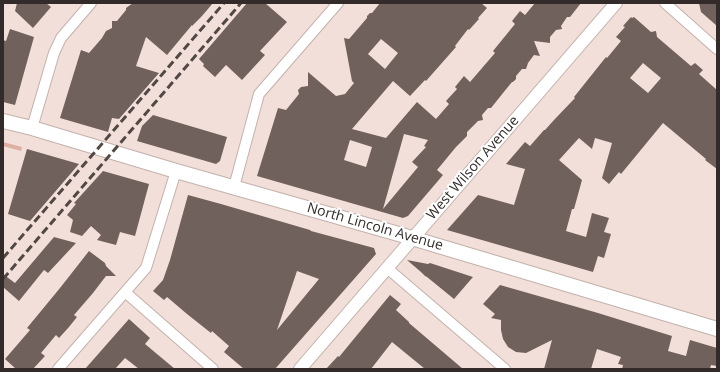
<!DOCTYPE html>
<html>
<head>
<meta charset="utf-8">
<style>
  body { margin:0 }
  #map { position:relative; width:720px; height:372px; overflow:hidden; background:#f3dfda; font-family:"Open Sans",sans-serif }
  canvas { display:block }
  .frame { position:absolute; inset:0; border:4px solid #322b29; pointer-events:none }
</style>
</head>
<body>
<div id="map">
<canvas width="720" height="372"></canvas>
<div class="frame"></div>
</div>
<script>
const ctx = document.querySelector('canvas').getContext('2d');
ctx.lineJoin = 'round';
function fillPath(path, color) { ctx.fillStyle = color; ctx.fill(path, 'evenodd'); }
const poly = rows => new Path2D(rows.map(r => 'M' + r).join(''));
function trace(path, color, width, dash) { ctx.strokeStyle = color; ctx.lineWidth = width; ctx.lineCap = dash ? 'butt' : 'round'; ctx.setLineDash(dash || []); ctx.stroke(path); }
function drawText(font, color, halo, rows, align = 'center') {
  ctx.font = font + ' "Open Sans",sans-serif'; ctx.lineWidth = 4; ctx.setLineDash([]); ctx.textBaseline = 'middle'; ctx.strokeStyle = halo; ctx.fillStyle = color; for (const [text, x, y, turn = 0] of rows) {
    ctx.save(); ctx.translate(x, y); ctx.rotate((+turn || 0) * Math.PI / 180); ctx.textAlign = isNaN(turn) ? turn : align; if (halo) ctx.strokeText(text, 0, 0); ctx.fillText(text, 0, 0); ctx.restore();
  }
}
const green = poly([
  [3,142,22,147,21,151,3,146]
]);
const building = poly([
  [17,3,46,3,51,7,33,28,15,11],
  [133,3,213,3,202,16,192,26,192,25,167,55,146,37,136,66,159,73,119,119,112,118,108,132,60,118,81,50,89,53,102,38,106,31,112,28,112,21,117,21,126,10,126,8],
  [247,3,265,3,287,22,260,51,265,55,242,80,226,65,215,77,203,66,204,64,199,59],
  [380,3,481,3,487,8,478,18,479,19,469,30,468,29,455,46,456,47,426,81,425,80,410,96,393,81,352,129,386,138,417,102,436,119,449,104,446,101,457,89,455,87,464,76,470,82,495,53,493,51,515,24,512,21,520,11,525,15,535,3,581,3,570,17,567,17,561,26,562,29,556,30,550,37,550,43,534,41,540,56,534,55,528,63,526,69,522,69,516,76,516,79,513,82,512,82,503,93,491,108,488,108,482,115,483,120,478,121,467,132,467,136,456,147,437,170,443,175,408,216,403,218,257,176,278,108,286,110,299,94,298,90,301,87,308,86,308,72,336,96,345,94,354,83,352,81,344,38,349,39,367,18,367,16,370,13,372,13],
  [381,39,398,53,385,69,368,54],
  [404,134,428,140,424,146,426,147,412,162,418,167,383,209],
  [350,140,372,147,366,167,344,160],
  [699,3,717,3,717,26,701,12],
  [631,17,632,18,634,17,651,32,656,31,657,37,691,66,695,63,703,70,699,74,717,90,717,169,705,160,706,159,663,123,621,174,619,172,609,184,602,178,612,143,595,138,592,149,579,138,559,160,582,180,574,209,572,209,566,231,586,237,592,213,609,218,604,232,611,234,604,258,598,256,593,272,447,230,478,195,514,205,525,169,506,164,525,142,530,146,544,130,545,130,554,120,575,98,574,97,606,57,607,58,621,41,616,37,625,27,623,26],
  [643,63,661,78,648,93,630,78],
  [10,29,34,37,15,105,3,102,3,40,6,41],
  [153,115,227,137,220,161,216,164,137,141,142,126],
  [27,149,79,164,30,221,8,214],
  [103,171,149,184,135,236,120,232,116,245,97,240,101,235,91,226,82,236,70,232,73,220,67,215,76,204,74,203],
  [188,195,221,204,310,230,311,231,374,248,376,254,275,369,244,369,224,352,229,346,212,331,211,333,187,314,167,297,164,300,153,291,163,280,170,260],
  [297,271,319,279,277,330],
  [54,237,76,243,48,273,44,270,19,301,3,287,3,274,15,283],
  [89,251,105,263,106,266,116,276,106,276,93,293,74,315,77,317,69,327,59,338,56,335,41,353,45,356,33,369,16,369,5,359,30,330,27,328,60,288],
  [407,260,428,264,430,263,473,277,454,299,427,277,425,276,421,272],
  [500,285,598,313,672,336,668,351,686,356,690,340,717,348,717,366,711,365,710,369,622,369,623,365,618,364,621,357,597,349,591,369,544,369,552,340,526,353,516,352,508,347,503,339,501,330,501,320,491,318,495,314,483,304],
  [390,295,401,304,396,310,409,322,409,323,463,369,425,369,392,342,371,369,326,369,338,356,339,357],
  [129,319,150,338,145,344,175,369,139,369,125,358,115,369,85,369]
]);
const minor = poly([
  [665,3,717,49],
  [32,128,54,53,61,38,91,3],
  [234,187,259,94,338,3],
  [387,268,505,369],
  [125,292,213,369],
  [58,369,146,268,176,171]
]);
const tertiary = poly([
  [300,369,616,3]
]);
const secondary = poly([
  [3,121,32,128,176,171,395,233,717,329]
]);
const rail = poly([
  [3,258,224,3],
  [3,279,241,3]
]);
const streetNames = [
  ["West Wilson Avenue",473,168,-49],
  ["North Lincoln Avenue",375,227,16]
];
fillPath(green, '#deb0a4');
fillPath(building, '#71615c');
trace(minor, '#c3b1ac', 12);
trace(tertiary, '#c3b1ac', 14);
trace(secondary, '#c3b1ac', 16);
trace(minor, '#fff', 10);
trace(tertiary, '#fff', 12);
trace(secondary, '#fff', 14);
trace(rail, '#514845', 3, [8, 4]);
drawText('14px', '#322b29', '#fff', streetNames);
</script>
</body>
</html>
